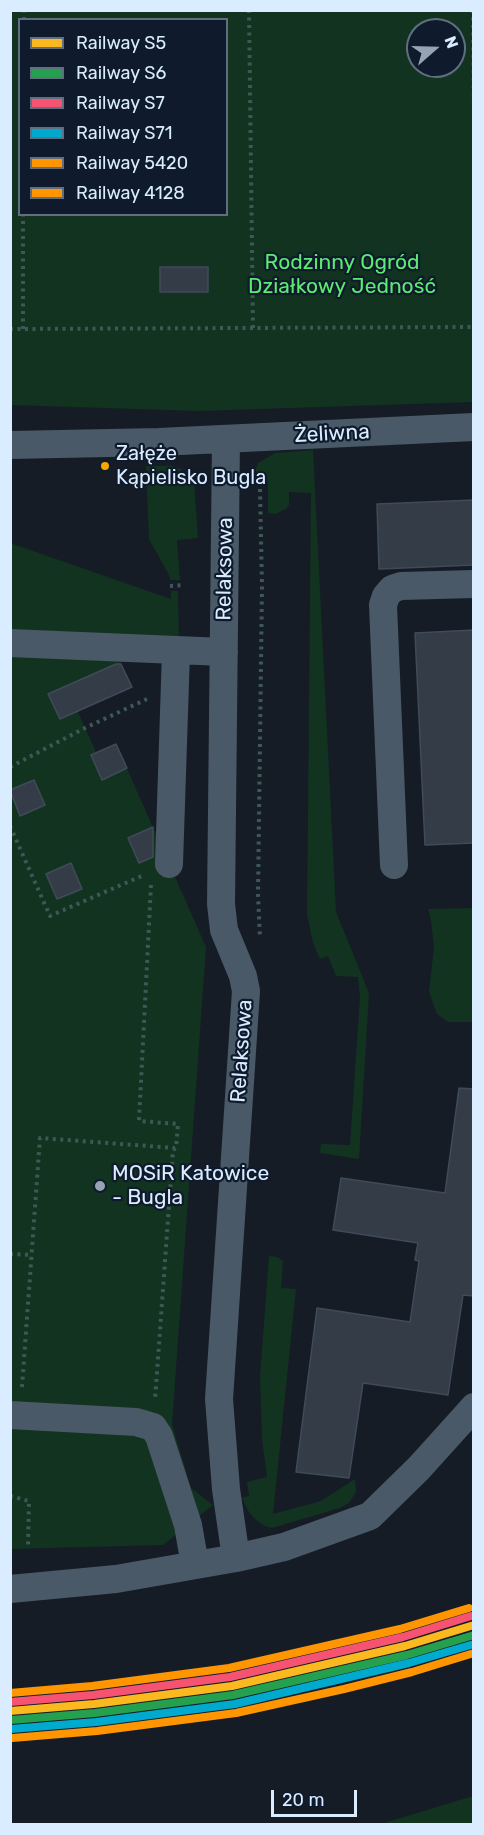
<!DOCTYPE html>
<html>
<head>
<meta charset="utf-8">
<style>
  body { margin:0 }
  #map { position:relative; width:484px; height:1835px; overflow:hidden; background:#151c26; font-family:Rubik,sans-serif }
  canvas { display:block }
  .frame { position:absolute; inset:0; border:12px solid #daecff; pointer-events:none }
  .legend { position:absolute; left:18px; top:18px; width:210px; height:198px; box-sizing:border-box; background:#0f1b2c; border:2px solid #606f80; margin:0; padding:8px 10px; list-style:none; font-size:18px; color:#daecff }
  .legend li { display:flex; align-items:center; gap:12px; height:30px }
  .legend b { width:30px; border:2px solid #606f80 }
  .north { position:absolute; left:406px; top:18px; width:60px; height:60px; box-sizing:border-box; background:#0f1b2c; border:2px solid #606f80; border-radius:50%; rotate:70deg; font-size:16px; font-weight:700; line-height:24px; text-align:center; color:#daecff }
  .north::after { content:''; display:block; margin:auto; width:21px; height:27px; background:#95a3b3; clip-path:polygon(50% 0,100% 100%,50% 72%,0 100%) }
  .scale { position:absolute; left:271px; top:1790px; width:86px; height:27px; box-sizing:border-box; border:3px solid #daecff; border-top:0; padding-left:8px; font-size:18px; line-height:21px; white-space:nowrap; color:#daecff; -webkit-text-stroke:4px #0f1b2c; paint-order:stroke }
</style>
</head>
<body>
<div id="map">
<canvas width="484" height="1835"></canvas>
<div class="frame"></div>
<ul class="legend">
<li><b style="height:8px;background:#fbb81f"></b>Railway S5</li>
<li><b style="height:8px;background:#24a04f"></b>Railway S6</li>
<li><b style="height:8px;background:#f65372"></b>Railway S7</li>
<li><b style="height:8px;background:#00a9ce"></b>Railway S71</li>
<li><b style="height:8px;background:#ff9500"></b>Railway 5420</li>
<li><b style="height:8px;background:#ff9500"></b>Railway 4128</li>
</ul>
<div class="north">N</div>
<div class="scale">20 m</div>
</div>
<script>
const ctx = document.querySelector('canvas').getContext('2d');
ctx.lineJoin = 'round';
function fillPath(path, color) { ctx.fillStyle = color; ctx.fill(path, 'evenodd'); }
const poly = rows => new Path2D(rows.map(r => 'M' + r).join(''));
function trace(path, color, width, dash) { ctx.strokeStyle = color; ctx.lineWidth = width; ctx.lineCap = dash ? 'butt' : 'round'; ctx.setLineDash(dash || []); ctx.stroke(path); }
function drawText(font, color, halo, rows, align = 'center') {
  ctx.font = font + ' Rubik,sans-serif'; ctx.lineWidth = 4.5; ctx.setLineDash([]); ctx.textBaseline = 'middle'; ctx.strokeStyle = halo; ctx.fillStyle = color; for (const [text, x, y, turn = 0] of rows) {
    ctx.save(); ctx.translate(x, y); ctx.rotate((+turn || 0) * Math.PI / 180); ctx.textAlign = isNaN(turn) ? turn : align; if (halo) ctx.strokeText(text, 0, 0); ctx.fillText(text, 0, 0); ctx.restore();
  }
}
const green = poly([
  [11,11,473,11,473,402,199,411,11,405],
  [20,20,226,20,226,214,20,214],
  [418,30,454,30,454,66,418,66],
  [313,450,336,912,369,993,359,1159,320,1153,321,1144,350,1145,360,997,358,977,336,976,328,956,320,959,313,943,307,914,311,493,289,492,289,505,286,509,275,514,268,513,268,482,252,479,258,463,275,453],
  [146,466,173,466,179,468,194,480,198,538,177,540,180,580,170,580,169,575,149,539],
  [10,543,171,599,171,591,178,591,179,645,120,662,132,687,77,710,96,752,116,744,206,947,172,1424,191,1488,213,1505,163,1545,11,1549],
  [473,908,473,1022,448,1022,437,1014,429,992,434,947,431,920,428,909],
  [269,1256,277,1257,283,1261,281,1288,296,1289,273,1514,321,1501,355,1479,356,1492,349,1503,340,1508,272,1528,265,1526,256,1520,249,1512,242,1498,249,1496,247,1482,267,1477,262,1439,260,1377],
  [473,1796,473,1824,381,1824]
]);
const building = poly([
  [160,267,208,267,208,292,160,292,160,267],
  [474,500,474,565,379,569,377,504,474,500],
  [474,630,474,843,425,845,415,633,474,630],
  [116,664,121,664,132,687,60,719,48,694,116,664],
  [116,744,127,768,102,780,91,755,116,744],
  [34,780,45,805,20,816,10,790,34,780],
  [153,827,153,857,139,863,128,838,153,827],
  [71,863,82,889,57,899,46,874,71,863],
  [459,1088,474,1089,474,1296,463,1295,448,1395,363,1383,349,1478,296,1472,317,1308,410,1322,419,1261,415,1260,418,1243,333,1230,341,1178,445,1193,459,1088]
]);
const path = poly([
  [249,10,253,328],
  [473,10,474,117],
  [24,20,24,10],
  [10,329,474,327],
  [23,329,23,214],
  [260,489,262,586,258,895,260,938],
  [170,586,184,585],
  [10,767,85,728,147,699],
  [10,826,50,916,144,875],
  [151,885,139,1121,178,1124,176,1148,173,1150,155,1400],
  [10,1254,31,1255],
  [22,1387,40,1138,175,1148],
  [10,1496,29,1501,28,1548]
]);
const minor = poly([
  [226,439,221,904,224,930,243,976,246,991,219,1399,226,1489,236,1558],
  [10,445,159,442,474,427],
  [10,643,224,652],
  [169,864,176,652],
  [394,865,383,605,386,596,392,589,401,586,474,584],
  [10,1415,136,1422,153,1427,159,1436,188,1525,195,1565],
  [10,1589,116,1579,236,1558,284,1547,370,1516,419,1468,474,1407]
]);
const rail1 = poly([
  [10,1711,94,1704,232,1686,405,1646,474,1625]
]);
const rail2 = poly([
  [11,1720,95,1713,233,1695,407,1655,474,1635]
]);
const rail3 = poly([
  [10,1702,93,1695,230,1677,403,1637,471,1616]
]);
const rail4 = poly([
  [11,1729,96,1722,235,1704,409,1663,474,1644]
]);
const rail5 = poly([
  [10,1693,92,1686,229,1668,400,1629,469,1608]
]);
const rail6 = poly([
  [12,1738,97,1731,236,1713,344,1689,412,1672,474,1653]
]);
const markers = [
  [105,466,5,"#f7a600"],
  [100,1186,6,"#95a3b3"]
];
const busNames = [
  ["Załęże",116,454],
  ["Kąpielisko Bugla",116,478]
];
const parkNames = [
  ["Rodzinny Ogród",342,263],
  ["Działkowy Jedność",342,287]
];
const streetNames = [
  ["Żeliwna",332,434,-3],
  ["Relaksowa",225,569,-89],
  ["Relaksowa",242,1051,-86]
];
const poiNames = [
  ["MOSiR Katowice",112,1174],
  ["- Bugla",112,1198]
];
fillPath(green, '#123320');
fillPath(building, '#343c47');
trace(building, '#404b59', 1.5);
trace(path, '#3e5856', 4, [3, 4.5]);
trace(minor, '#4a5967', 28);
trace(rail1, '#fbb81f', 8);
trace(rail2, '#24a04f', 8);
trace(rail3, '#f65372', 8);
trace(rail4, '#00a9ce', 8);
trace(rail5, '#ff9500', 8);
trace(rail6, '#ff9500', 8);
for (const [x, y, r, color] of markers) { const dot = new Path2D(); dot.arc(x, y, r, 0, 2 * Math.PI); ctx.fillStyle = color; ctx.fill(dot); trace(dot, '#0f1b2c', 2); }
drawText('20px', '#daecff', '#0f1b2c', busNames, 'left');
drawText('21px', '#5aeb70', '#0f1b2c', parkNames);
drawText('21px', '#daecff', '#0f1b2c', streetNames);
drawText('21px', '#daecff', '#0f1b2c', poiNames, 'left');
</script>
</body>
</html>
